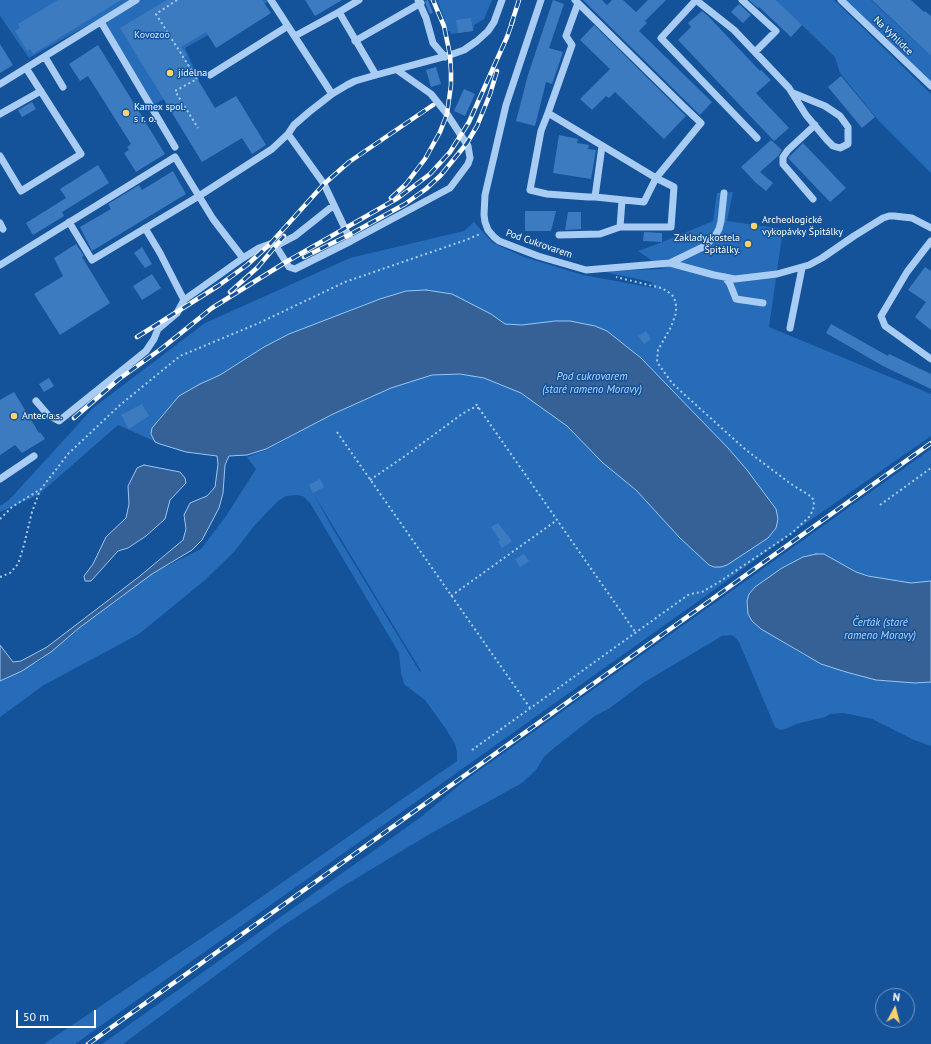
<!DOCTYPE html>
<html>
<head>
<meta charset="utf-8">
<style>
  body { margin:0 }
  #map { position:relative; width:931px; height:1044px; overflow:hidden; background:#14529a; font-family:"PT Sans",sans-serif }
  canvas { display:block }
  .north { position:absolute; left:875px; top:988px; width:40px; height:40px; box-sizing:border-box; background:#14529a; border:1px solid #7297c2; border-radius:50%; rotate:7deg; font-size:11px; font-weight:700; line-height:16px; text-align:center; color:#fff }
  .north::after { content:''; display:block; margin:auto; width:14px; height:18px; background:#ffd16a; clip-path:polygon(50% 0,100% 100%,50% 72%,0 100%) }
  .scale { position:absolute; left:16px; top:1010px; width:80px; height:18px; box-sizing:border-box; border:2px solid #fff; border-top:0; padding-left:5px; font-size:12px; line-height:14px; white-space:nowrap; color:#fff; -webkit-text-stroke:3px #14529a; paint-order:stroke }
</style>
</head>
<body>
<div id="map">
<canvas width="931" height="1044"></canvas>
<div class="north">N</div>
<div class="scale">50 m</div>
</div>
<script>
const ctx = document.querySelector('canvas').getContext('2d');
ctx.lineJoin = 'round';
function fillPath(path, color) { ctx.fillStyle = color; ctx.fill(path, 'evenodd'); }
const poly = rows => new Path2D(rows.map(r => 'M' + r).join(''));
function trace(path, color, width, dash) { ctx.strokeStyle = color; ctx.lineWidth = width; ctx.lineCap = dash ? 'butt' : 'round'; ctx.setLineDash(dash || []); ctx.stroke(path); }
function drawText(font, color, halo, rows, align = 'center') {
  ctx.font = font + ' "PT Sans",sans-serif'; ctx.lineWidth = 3; ctx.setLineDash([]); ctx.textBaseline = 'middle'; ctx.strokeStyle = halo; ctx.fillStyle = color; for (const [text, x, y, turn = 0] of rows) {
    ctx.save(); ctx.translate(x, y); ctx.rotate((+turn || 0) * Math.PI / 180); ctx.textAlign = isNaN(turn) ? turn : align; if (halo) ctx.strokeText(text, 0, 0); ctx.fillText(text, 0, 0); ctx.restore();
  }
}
const green = poly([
  [0,0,271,0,185,48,199,80,153,105,101,18,29,58,0,16],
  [437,0,492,0,484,19,474,25,473,31,451,34,450,31,447,31,444,17],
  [776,0,834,0,931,94,931,173,878,120,840,73,835,57],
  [844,0,871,0,931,56,931,82],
  [733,192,727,221,783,229,769,327,931,394,931,436,792,533,707,595,75,1044,44,1044,221,925,457,761,457,752,455,744,446,729,425,700,404,684,401,673,399,653,310,503,303,496,296,495,286,496,278,501,255,525,234,552,205,580,139,634,44,685,0,717,0,680,22,670,40,661,87,622,123,596,151,574,201,549,226,516,256,469,247,457,266,450,333,414,391,388,432,375,460,374,484,378,521,393,567,426,603,463,636,490,680,538,709,565,714,567,721,567,727,565,768,538,776,528,776,509,747,470,728,448,641,358,607,331,555,321,522,325,505,324,491,314,406,291,380,299,289,334,264,347,220,375,200,384,179,396,157,421,151,433,154,441,118,425,38,495,0,512,0,506,9,500,93,408,205,323,350,258,464,231,474,222,493,243,524,257,583,275,654,288,651,282,600,271,664,269,638,251,660,243,713,221,717,193],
  [313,493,421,671,420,672,333,529],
  [931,449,931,581,911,583,868,576,856,572,824,554,803,557,782,568,755,587,749,594,747,601,748,614,752,621,761,629,804,655,846,672,876,680,915,683,931,682,931,746,912,739,872,719,844,713,830,714,825,717,796,724,785,729,780,730,775,727,739,642,736,638,731,635,722,636,643,683,610,708,595,716,554,748,544,757,536,770,522,783,428,835,342,887,281,927,123,1044,102,1044,421,817,463,782]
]);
const water = poly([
  [426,290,452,294,491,314,505,324,522,325,555,321,570,321,595,326,607,331,641,358,728,448,747,470,776,509,778,519,776,528,768,538,727,565,721,567,714,567,709,565,680,538,636,490,603,463,567,426,521,393,484,378,460,374,432,375,391,388,333,414,266,449,247,455,229,456,225,465,223,493,219,508,202,540,192,550,152,574,79,628,51,652,22,671,0,681,0,645,13,662,21,661,47,647,140,576,183,540,186,529,184,515,190,503,207,496,215,487,218,464,217,456,186,452,160,444,155,442,151,434,152,428,179,396,200,384,220,375,264,347,289,334,380,299,406,291,426,290],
  [144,465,180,472,185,478,186,483,170,500,165,519,146,536,128,548,118,551,91,581,85,581,84,576,93,564,106,537,126,518,129,504,128,486,137,468,144,465],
  [816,554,824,554,856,572,868,576,911,583,931,581,931,682,915,683,876,680,846,672,821,664,761,629,752,621,748,614,747,601,749,594,755,587,782,568,803,557,816,554]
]);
const building = poly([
  [58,0,121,0,33,54,30,49,27,51,15,31,20,28,18,24],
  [167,0,262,0,271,13,216,48,206,32,181,47,187,55,184,57,215,108,236,96,266,145,252,154,242,138,202,162,120,28],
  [305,0,342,0,315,16],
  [428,0,433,13,430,14,426,5,425,1],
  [553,0,564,4,549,48,563,52,552,84,546,82,535,126,516,121,528,75],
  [583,0,602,0,607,5,612,0,623,0,636,12,648,0,666,0,645,21,647,23,639,31,712,102,700,115],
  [749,0,776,0,802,25,791,37,759,7,758,8],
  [872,0,911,0,924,12,925,11,931,16,931,56],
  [739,4,751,15,743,23,731,12],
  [702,11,708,16,760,71,761,70,771,80,756,93,789,128,774,141,678,40,691,27,688,23],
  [471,18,473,31,458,33,456,20],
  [594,25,686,116,664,139,615,92,609,98,606,96,592,110,580,99,610,69,580,40],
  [0,44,13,65,0,73],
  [98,45,165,154,136,172,124,153,129,150,127,147,131,144,88,76,80,81,69,64],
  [436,67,441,84,431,87,426,70],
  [841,76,875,117,862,128,828,87],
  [464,89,475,94,465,116,454,111],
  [32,102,36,109,22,117,18,110],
  [559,135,578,139,577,143,589,145,588,149,596,150,591,179,553,173],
  [771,140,782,150,778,156,760,172,773,183,766,191,755,182,741,167],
  [803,143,846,188,830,202,788,158],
  [98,165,109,183,62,212,64,216,33,235,26,223,66,198,60,189],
  [173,171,186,194,92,251,80,227,111,209,108,204,139,185,142,190],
  [525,211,556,211,551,231,525,231],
  [568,212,581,212,581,229,565,230],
  [644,232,662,233,662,242,643,241],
  [76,244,84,256,82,257,110,303,60,335,34,294,63,276,54,258],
  [142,247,152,264,145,268,134,253],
  [925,267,931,271,931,330,915,317,926,302,908,290],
  [152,274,161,288,142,300,133,286],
  [831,324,888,356,889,354,931,374,931,389,883,366,826,333],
  [646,331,651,339,644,344,638,336],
  [49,378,54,386,44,392,39,384],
  [14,392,39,433,40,432,45,439,22,453,15,445,0,455,0,400],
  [142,404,149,416,129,429,121,415],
  [320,479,324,487,313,493,309,485],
  [498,523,512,541,502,548,498,542,500,540,491,527],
  [524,554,529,561,520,567,515,559]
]);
const path = poly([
  [177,0,156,14,197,79,175,91,198,128],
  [476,404,636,633],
  [337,432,530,708],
  [370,480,405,456,462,414,472,408,479,408],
  [880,505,931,468],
  [0,519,12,507,41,489,68,454,120,405,180,356,259,323,345,282,466,240,480,234],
  [0,577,10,573,18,564,24,545,32,512,40,490],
  [451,596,557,520],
  [472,750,688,595,695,593,702,592,719,582,792,533,809,517,813,510,814,502,812,497,791,484,746,450,685,395,672,383,657,362,658,350,671,327,676,313,676,305,674,297,667,291,661,288,616,277]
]);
const minor = poly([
  [271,0,332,94],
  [418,0,426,18,433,43,445,57],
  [541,0,506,105,485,195,484,215,485,222,488,230,494,237,499,241,538,256,586,270,670,263,714,275,735,279,777,274,809,265,822,258,854,236,883,218,889,216,894,216,912,218,931,228],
  [575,0,578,3,684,107,701,123,656,178,548,113,572,45,566,36,578,3],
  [696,0,734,30,789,88,806,115,827,140,833,146,840,148,848,144,848,127,840,116,825,106,793,93],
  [696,0,661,38,757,138],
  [742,0,776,31,755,52],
  [841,0,931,86],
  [339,12,359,0],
  [101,22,175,147],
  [295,36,339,12,376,75],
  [355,41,421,3],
  [45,57,63,87],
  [210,75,288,26],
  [0,84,136,0],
  [548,113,541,131,530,190,547,194,588,197,595,197,602,146],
  [0,114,41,91],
  [288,134,324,184,351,241,450,188,468,164,470,158,468,146,447,114,431,94,397,70],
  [0,156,21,191,81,154,26,68],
  [595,197,644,202,656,178,674,187,671,227,620,227,622,200],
  [813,199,783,164,783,157,788,150,815,125],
  [69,222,92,260,199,196,272,149,288,134,294,125,309,112,332,94,347,85,355,81,376,75,450,55,464,50,477,41,488,31,494,22,502,0],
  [0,223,3,229],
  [145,228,160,253,184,300,243,258],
  [559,235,600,234,620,227],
  [931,241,907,272,881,316,885,326,931,359],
  [276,246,295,236,334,205],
  [670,263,705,246,715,236,719,229,721,221,724,193],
  [0,265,175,157,213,219,243,258,259,248,270,244,276,246,289,267,295,269,351,241],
  [725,277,730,284,736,299,763,303],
  [790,328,802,268],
  [36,401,48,415,59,421,146,351,154,339,158,329,177,313,184,300],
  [0,479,34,456]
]);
const rail = poly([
  [511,25,519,0],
  [391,198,406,184,425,159,440,132,447,114,451,85,451,72,450,55,444,26,433,0],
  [304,257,349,235,405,204,426,189,441,175,467,143,477,126,490,94,497,71],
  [230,292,258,267,284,236],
  [137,337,218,286,247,265,270,244,324,184,349,162,433,105],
  [74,418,119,379,161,349,212,308,286,262,398,198,430,174,450,152,469,122,507,37,513,20],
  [88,1044,931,443]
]);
const markers = [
  [170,73,4,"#ffd16a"],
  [126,113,4,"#ffd16a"],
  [754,226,4,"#ffd16a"],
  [748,244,4,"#ffd16a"],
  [14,416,4,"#ffd16a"]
];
const parkNames = [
  ["Kovozoo",152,35]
];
const streetNames = [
  ["Na Vyhlídce",893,36,44],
  ["Pod Cukrovarem",539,244,19]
];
const poiNames = [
  ["jídelna",178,73],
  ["Kamex spol.",134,107],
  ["s r. o.",134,119],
  ["Archeologické",762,220],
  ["vykopávky Špitálky",762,232],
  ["Zaklady kostela",740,238,"right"],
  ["Špitálky.",740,250,"right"],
  ["Antec a.s.",22,416]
];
const waterNames = [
  ["Pod cukrovarem",592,377],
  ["(staré rameno Moravy)",592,390],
  ["Čerťák (staré",880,623],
  ["rameno Moravy)",880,636]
];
fillPath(green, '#276cb8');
fillPath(water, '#356196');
trace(water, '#9ac7f6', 1);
fillPath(building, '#3d7bc1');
trace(path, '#a8ccf3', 2, [2, 3]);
trace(minor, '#a8ccf3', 7);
trace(rail, '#fff', 4.5);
trace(rail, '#14529a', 3, [9]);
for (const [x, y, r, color] of markers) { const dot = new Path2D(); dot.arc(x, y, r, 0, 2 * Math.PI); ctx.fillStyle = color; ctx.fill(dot); trace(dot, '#14529a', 1.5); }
drawText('10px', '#d0e6fd', '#14529a', parkNames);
drawText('10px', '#fff', '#14529a', streetNames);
drawText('10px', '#fff', '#14529a', poiNames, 'left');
drawText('italic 11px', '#b5d6fa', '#14529a', waterNames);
</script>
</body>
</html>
